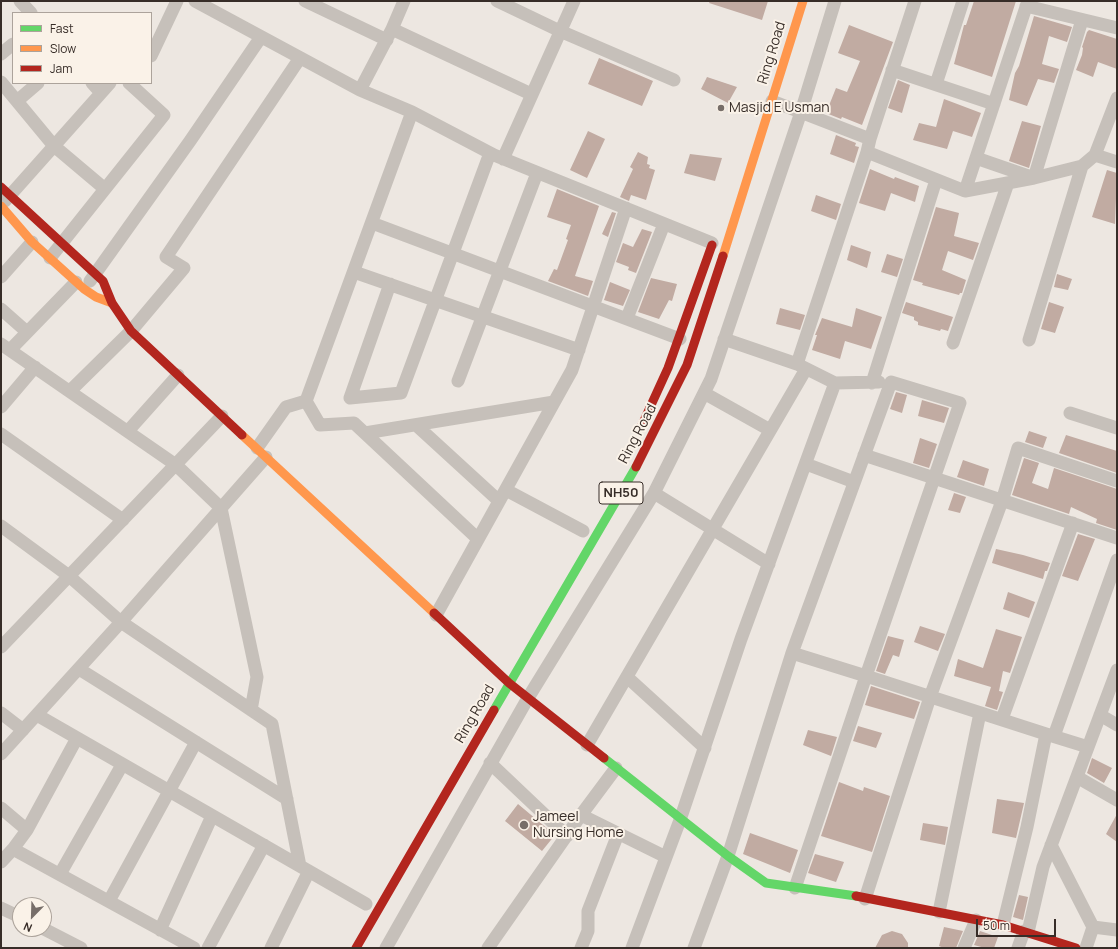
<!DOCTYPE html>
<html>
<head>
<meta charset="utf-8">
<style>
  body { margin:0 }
  #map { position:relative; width:1118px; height:949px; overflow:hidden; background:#ede7e1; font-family:Manrope,sans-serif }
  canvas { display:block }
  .frame { position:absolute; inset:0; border:2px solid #372d28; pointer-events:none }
  .legend { position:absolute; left:12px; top:12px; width:140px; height:72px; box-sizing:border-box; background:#faf2e8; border:1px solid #aca39b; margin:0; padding:5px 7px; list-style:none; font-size:12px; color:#372d28 }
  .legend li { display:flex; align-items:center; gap:8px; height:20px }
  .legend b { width:20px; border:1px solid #aca39b }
  .north { position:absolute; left:12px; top:897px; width:40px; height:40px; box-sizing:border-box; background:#faf2e8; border:1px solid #aca39b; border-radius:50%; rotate:203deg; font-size:11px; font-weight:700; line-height:16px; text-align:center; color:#372d28 }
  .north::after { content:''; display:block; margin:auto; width:14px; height:18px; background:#776e69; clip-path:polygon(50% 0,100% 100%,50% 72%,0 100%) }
  .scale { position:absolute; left:976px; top:919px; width:80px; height:18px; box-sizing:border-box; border:2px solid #372d28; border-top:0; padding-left:5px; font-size:12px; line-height:14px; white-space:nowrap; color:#372d28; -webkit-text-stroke:3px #faf2e8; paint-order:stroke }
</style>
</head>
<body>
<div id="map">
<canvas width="1118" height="949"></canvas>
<div class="frame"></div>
<ul class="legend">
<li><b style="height:5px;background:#63d668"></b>Fast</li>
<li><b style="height:5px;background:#ff974d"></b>Slow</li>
<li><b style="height:5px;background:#b3261e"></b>Jam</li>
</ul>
<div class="north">N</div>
<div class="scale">50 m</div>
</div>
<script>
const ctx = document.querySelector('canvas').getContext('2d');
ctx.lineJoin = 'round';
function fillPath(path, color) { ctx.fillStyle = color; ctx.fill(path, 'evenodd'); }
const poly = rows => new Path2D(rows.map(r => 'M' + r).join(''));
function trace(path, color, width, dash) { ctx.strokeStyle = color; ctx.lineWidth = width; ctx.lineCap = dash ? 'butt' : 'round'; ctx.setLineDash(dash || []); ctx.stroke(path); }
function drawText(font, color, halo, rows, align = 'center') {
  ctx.font = font + ' Manrope,sans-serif'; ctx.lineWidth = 4; ctx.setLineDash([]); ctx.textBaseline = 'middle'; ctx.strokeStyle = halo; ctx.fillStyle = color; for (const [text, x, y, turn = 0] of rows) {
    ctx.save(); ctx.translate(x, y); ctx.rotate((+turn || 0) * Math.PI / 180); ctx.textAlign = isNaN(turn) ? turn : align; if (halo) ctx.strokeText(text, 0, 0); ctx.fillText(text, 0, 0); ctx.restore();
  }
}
const building = poly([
  [710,1,768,1,762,20,709,3],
  [974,1,1016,1,992,77,954,64,964,25,966,25],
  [1034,16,1072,27,1067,42,1049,36,1042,64,1059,69,1054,83,1038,79,1027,106,1009,100,1015,73,1019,66],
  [849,25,893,42,862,125,842,117,841,119,826,113,836,88,847,92,860,61,838,53],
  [1089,30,1117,39,1117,69,1098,62,1093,77,1076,70,1082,55,1083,48,1082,47,1087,32],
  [599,58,653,81,642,106,588,84],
  [707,77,737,87,728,103,701,89],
  [898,80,910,85,902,113,888,108],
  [944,99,981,113,972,137,953,131,947,149,913,140,919,123,936,127],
  [1022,121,1041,126,1029,168,1009,161],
  [588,131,605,139,587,178,570,170],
  [836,135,856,143,855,146,859,147,854,163,830,154],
  [638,152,648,157,647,164,650,165,649,168,655,170,646,200,631,195,629,201,620,197,633,169,630,167],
  [690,154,722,158,715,181,684,173],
  [870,169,894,179,895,177,919,186,915,202,891,193,885,211,859,203],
  [1107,170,1117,173,1115,224,1092,217],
  [557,189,599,206,575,276,593,281,588,296,548,281,554,269,557,270,568,240,566,239,571,225,547,217],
  [816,195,841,204,836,220,811,211],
  [936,207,959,213,954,236,979,243,973,260,948,251,942,270,966,280,962,293,960,293,959,295,922,285,923,283,913,280],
  [612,212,616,213,608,237,602,234],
  [642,229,652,232,636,273,628,270,629,267,616,262,623,243,633,247],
  [851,245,871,252,867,268,847,260],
  [887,254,903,259,897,277,881,272],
  [1057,274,1072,279,1068,290,1054,287],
  [651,278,677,284,672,301,669,300,659,319,638,312],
  [610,282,630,290,623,306,604,300],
  [906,302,953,317,948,331,941,329,940,331,918,325,918,322,914,320,914,317,902,313],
  [1049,302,1064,307,1055,333,1041,329],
  [780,308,805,315,800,330,776,324],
  [856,308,882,317,871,349,845,341,840,359,812,350,817,335,815,335,822,318,852,327],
  [896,392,907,395,902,413,890,409],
  [922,400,949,408,944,423,918,416],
  [1029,431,1047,437,1043,448,1025,442],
  [1066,435,1117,451,1117,473,1059,453],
  [920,438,937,444,929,468,913,463],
  [1024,458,1039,463,1032,483,1048,489,1054,468,1117,489,1117,530,1096,523,1097,519,1071,507,1069,514,1012,495],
  [963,460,989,469,984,486,957,477],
  [954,493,966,497,960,513,948,510],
  [1078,534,1095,539,1078,581,1062,576],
  [996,549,1023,555,1050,563,1047,571,1045,571,1043,579,992,563],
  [1008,592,1035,602,1029,618,1003,609],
  [920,626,945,634,938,651,914,642],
  [996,629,1022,637,1010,673,1003,671,999,691,1003,692,997,710,985,706,991,687,954,676,958,659,983,668],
  [888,636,904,640,899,657,893,655,885,674,876,671],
  [871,686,920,702,914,719,865,705],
  [858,726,882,733,876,748,853,741],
  [808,730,837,737,831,756,803,745],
  [1092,758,1112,768,1104,783,1087,773],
  [839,782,863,791,864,787,890,796,872,852,821,836],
  [997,799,1024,803,1016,838,992,833],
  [518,804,555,835,542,851,505,821],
  [1117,814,1117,842,1106,834],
  [923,823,948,827,945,845,920,840],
  [750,833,798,850,790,873,743,854],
  [815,854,844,862,836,882,808,873],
  [1019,895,1028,897,1023,920,1013,917],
  [944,927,963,931,956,948,944,948,939,946],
  [892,931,902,934,908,943,908,948,875,948,882,935],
  [980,931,998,937,994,948,985,948,974,945]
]);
const street = poly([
  [20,1,31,13],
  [195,1,360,90],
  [305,1,387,40],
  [497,1,560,31,674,80],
  [1026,6,1117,28],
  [392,29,531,94],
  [1,54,13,44],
  [151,56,177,1],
  [892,70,994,104],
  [1,82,54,146,105,189],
  [92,83,101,93],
  [936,84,963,1],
  [1117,98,1095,155,1117,162],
  [17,101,38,83],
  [772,101,870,139,867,152,965,191,1028,1],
  [412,112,494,155,712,243],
  [870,139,915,1],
  [976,158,1034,178,1082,20],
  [503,159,574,1],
  [965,191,1034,178,1082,166,1095,155],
  [5,201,110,83],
  [372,223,680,339],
  [50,258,164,115,129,83],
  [354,272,579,350],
  [1,277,32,242],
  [90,281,190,141,261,37],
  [390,284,350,398,401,393,490,153],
  [1,309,27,332],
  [627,318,664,224],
  [724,339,797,364,835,383,879,382],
  [1029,340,1082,166],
  [953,343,1008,183],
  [1,344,176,465,221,508,257,677,251,710],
  [10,350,76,282],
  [797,364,867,152],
  [458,381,537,173],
  [872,383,936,180],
  [70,391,131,331,184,268,166,257,300,58],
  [704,393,770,430],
  [306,401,320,425,354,423,478,539],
  [1,407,35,367],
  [1070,413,1117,428],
  [416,425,499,501],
  [128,431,178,375],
  [365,433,554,402],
  [1,434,123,520],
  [257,448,286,407,306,401,412,112,360,90,392,29,404,1],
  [864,455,1117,538],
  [806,464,854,482],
  [506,490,583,531],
  [654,493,769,564],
  [1,526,69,576,121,622,272,724,300,866],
  [436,615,572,370,626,208],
  [1,647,222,416],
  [79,669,287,799],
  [627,677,705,748],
  [1,713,23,730],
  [37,715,366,904],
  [1100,715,1117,725],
  [1002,719,1073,523],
  [1054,736,1117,560],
  [587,745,806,369],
  [1,754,121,622,266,457],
  [490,763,567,836],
  [616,768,581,815,666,857],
  [1077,777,1117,800],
  [1,808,27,830,13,849,194,948],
  [27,830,77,738],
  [1051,845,1093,927,1086,948],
  [1,862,13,849],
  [60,874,122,765],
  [795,888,866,676,960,403,891,382,792,653,866,676,1046,734,1088,747],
  [865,899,930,697,1002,501,1018,448,1117,481],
  [109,901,196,742],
  [1,908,20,917],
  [939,912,980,713],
  [1003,925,1027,827,1046,734],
  [1093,927,1117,930],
  [44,929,81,948],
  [160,930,212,816],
  [1028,932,1043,867,1117,670],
  [208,948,264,845],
  [271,948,309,871],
  [386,948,528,698,654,493,711,379,801,112,835,1],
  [488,948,581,815],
  [581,948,588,931,588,911,618,834],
  [632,948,680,820,741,639,835,383],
  [694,948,728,856,792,653],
  [964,948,976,920],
  [1018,948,1024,931]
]);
const fast = poly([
  [494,710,636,467],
  [604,758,728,856,766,883,856,896]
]);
const slow = poly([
  [1,206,32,242,84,289,96,297,112,303],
  [723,256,803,1],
  [242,435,434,613]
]);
const jam = poly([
  [1,187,103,281,112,303,131,331,242,435],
  [642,425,668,368,712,245],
  [636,467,687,365,723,256],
  [434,613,509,683,604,758],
  [856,896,1003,925,1076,948],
  [356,948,494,710]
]);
const markers = [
  [721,108,4,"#776e69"],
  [524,825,5,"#776e69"]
];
const shields = [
  [621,493,44]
];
const shieldNames = [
  ["NH50",621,493]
];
const streetNames = [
  ["Ring Road",772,53,-73],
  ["Ring Road",638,434,-62],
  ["Ring Road",475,714,-60]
];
const poiNames = [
  ["Masjid E Usman",729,108],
  ["Jameel",533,817],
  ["Nursing Home",533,833]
];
fillPath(building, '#c1aba2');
trace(street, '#c6c0ba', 13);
trace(fast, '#63d668', 9);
trace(slow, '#ff974d', 9);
trace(jam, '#b3261e', 9);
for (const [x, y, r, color] of markers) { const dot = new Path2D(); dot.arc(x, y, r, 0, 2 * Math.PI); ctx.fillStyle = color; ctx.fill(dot); trace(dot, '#faf2e8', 1.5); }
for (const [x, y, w] of shields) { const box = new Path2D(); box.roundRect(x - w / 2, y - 11, w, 22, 3); ctx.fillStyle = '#faf2e8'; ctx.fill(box); trace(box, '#372d28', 1); }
drawText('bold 13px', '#372d28', null, shieldNames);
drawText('14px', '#372d28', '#faf2e8', streetNames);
drawText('14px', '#372d28', '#faf2e8', poiNames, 'left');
</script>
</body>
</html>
